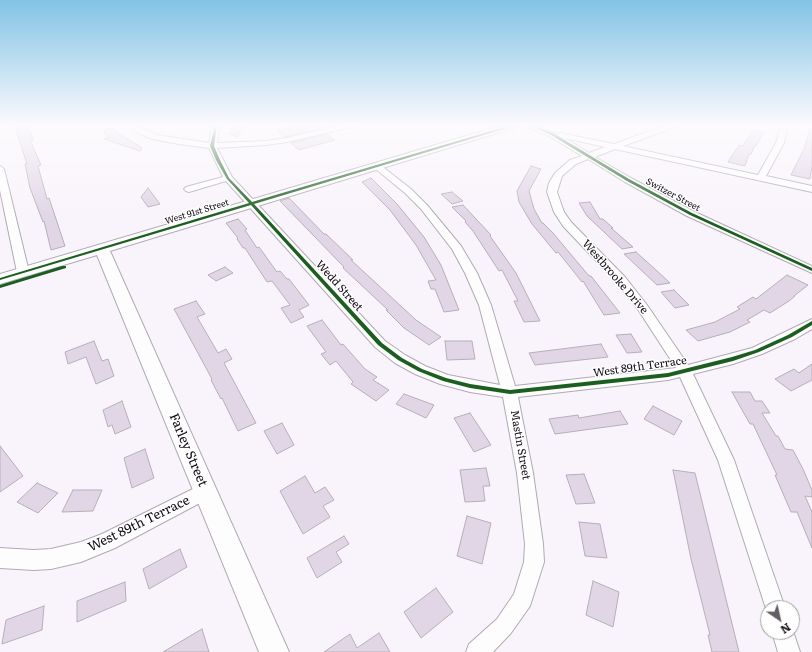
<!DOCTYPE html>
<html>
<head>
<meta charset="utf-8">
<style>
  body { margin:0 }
  #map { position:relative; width:812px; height:652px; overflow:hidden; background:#f9f4fb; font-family:Literata,serif }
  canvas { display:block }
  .north { position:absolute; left:760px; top:600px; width:40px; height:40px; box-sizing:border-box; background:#fff; border:1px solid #a09da1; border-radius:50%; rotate:146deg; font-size:11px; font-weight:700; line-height:16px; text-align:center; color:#120b15 }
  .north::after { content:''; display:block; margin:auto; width:14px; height:18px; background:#635d66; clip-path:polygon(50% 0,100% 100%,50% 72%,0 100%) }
</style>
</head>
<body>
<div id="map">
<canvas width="812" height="652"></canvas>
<div class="north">N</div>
</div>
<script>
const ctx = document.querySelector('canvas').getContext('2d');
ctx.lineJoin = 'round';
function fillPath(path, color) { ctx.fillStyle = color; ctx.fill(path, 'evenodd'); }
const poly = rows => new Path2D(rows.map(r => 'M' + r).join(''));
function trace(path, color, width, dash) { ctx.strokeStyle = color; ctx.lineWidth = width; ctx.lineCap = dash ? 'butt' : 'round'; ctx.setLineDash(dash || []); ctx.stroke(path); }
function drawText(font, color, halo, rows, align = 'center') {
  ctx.font = font + ' Literata,serif'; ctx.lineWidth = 3; ctx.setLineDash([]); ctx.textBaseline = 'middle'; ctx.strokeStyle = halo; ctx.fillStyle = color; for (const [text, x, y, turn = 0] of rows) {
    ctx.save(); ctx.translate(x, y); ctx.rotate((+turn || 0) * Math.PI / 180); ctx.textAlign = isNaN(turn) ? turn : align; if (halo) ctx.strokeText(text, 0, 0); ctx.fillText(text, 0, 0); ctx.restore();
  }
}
const building = poly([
  [14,125,27,125,29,127,33,140,30,140,41,165,38,166,47,199,49,198,65,246,51,250,44,221,43,222,30,188,25,164,27,164,14,125],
  [233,125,242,125,238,137,230,134,233,125],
  [301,125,314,125,320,129,285,137,277,130,301,125],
  [113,128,118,134,120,134,142,148,140,151,104,139,108,138,103,130,113,128],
  [810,129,812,129,812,166,810,179,791,175,804,149,810,129],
  [753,130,764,132,756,146,755,145,751,154,749,154,745,166,728,162,739,145,743,146,753,130],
  [327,134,335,140,299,150,291,143,327,134],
  [531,166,541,169,529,191,534,209,542,223,543,223,553,233,589,276,591,276,620,313,604,315,583,281,582,282,558,252,556,253,532,224,519,202,517,191,531,166],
  [371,178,397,204,424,237,441,265,459,310,444,312,435,289,431,289,428,281,436,280,416,245,390,210,362,182,371,178],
  [148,188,160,204,148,207,141,197,148,188],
  [452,192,463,201,452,204,441,194,452,192],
  [289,198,324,234,326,234,353,260,351,260,416,320,441,337,429,345,404,328,386,310,388,310,343,268,344,267,280,201,289,198],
  [590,202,600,219,603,219,613,228,611,228,633,247,622,249,587,216,579,203,590,202],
  [463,205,491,235,490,236,516,273,540,321,524,322,514,301,518,301,502,270,499,271,473,231,465,222,466,221,452,207,463,205],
  [238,219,247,229,245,230,257,248,259,247,277,272,280,271,287,279,289,279,309,305,299,310,304,317,291,323,281,308,290,305,272,281,267,282,245,248,243,248,237,239,238,238,226,223,238,219],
  [636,252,656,270,670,283,657,285,624,254,636,252],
  [225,267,233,273,216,281,208,275,225,267],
  [787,275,808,285,794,296,795,296,789,301,770,313,764,310,747,320,750,322,730,332,698,341,686,330,715,322,740,309,737,307,753,297,756,299,787,275],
  [674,290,689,305,675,308,661,292,674,290],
  [196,301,205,314,197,317,218,353,226,349,232,359,224,363,256,423,238,431,222,398,221,399,211,380,212,379,174,309,196,301],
  [322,320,341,345,343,344,365,369,377,377,373,380,389,390,376,401,351,384,353,382,336,361,330,365,321,354,326,352,307,326,322,320],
  [631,334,642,352,627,353,616,335,631,334],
  [94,341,102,361,108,359,114,376,96,384,86,357,68,364,65,352,94,341],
  [445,341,472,341,475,359,447,360,445,341],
  [601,344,608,357,535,365,529,353,601,344],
  [812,364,812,380,791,391,775,379,794,369,799,373,812,364],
  [732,392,750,392,755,401,762,401,770,413,762,413,776,436,778,436,785,449,793,450,803,469,812,490,812,497,805,496,812,512,812,548,797,512,791,512,775,475,777,475,753,424,750,424,732,392],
  [404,394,434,405,426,418,396,404,404,394],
  [122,401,131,427,115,434,112,425,108,427,103,410,122,401],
  [653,406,682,421,674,435,644,419,653,406],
  [620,411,628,424,555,434,549,419,578,415,579,418,620,411],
  [470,413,491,445,474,452,454,418,470,413],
  [282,423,294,445,277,454,264,431,282,423],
  [0,446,23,476,0,492,0,446],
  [145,449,154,478,132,488,124,458,145,449],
  [486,468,490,486,483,486,485,501,465,502,460,470,486,468],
  [673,470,695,473,739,652,712,652,708,635,710,635,691,559,673,470],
  [584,474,595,503,576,504,566,475,584,474],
  [305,476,315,493,325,487,334,500,323,506,330,517,303,534,280,491,305,476],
  [37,483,58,493,38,513,17,502,37,483],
  [73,490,102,490,93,511,62,512,73,490],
  [467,516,491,523,482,564,457,556,467,516],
  [579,522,600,524,607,558,585,556,579,522],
  [344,536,349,544,336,552,342,562,317,578,307,558,344,536],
  [180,549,187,567,149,589,143,569,180,549],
  [593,581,619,592,613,627,586,615,593,581],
  [125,582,126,601,77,622,77,601,125,582],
  [436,588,453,612,421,638,404,612,436,588],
  [44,606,42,630,2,644,6,620,44,606],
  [202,629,209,652,163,652,202,629],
  [379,633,390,652,324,652,350,634,357,648,379,633]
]);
const street = poly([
  [127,125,136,125,157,135,209,143,212,125,219,125,217,143,266,141,287,138,341,125,352,125,352,127,287,142,266,145,217,148,232,177,385,341,405,355,425,366,448,375,500,385,479,305,465,273,452,249,421,209,405,193,372,166,376,163,379,164,411,189,427,205,461,246,477,273,491,305,515,386,676,368,639,311,617,283,563,226,554,212,547,192,549,183,555,173,570,160,582,156,549,136,528,127,528,125,536,125,557,134,560,133,614,144,666,125,675,125,675,127,623,146,758,175,776,143,781,125,788,125,784,143,766,176,812,186,812,192,615,149,595,157,631,178,695,212,812,266,812,273,687,216,625,182,588,159,576,164,562,176,557,192,564,212,571,222,625,277,647,305,688,365,752,348,812,319,812,329,795,339,762,354,733,364,693,374,734,460,785,608,768,608,768,615,718,460,680,377,668,380,518,397,533,473,543,544,544,562,530,606,511,633,493,652,466,652,469,644,497,619,514,594,524,562,525,544,517,473,503,397,470,392,440,384,415,374,395,363,375,347,226,181,189,192,186,191,184,189,186,187,223,177,209,148,179,144,152,139,140,134,127,125],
  [565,138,605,147,589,153,565,138],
  [0,166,4,169,29,272,27,274,23,275,19,274,17,272,0,190,0,166],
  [205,483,211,485,214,491,211,497,115,548,81,562,51,569,34,570,0,568,0,548,34,550,51,549,81,542,102,534,205,483],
  [792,628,800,652,778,652,772,632,792,632,792,628]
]);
const secondary = poly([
  [503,125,518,125,517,127,110,251,289,652,259,652,97,255,0,284,0,274,503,125]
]);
const cycleway = poly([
  [215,125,217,125,214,146,220,160,229,178,252,202,511,125,514,125,514,126,254,204,382,343,402,358,422,369,446,378,470,384,510,390,668,373,732,357,755,350,788,335,812,321,812,325,792,337,759,352,733,361,668,377,510,394,470,388,443,381,418,371,398,360,378,345,251,205,0,280,0,278,249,203,227,179,216,160,210,146,215,125],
  [530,125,532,125,553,133,629,179,692,213,812,268,812,271,690,215,627,181,551,135,530,125],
  [62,266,66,266,66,268,0,288,0,285,62,266]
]);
const farStreetnames = [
  ["Switzer Street",673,195,28],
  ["West 91st Street",197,212,-17]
];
const streetNames = [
  ["Westbrooke Drive",615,277,49],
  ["Wedd Street",339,286,48],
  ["West 89th Terrace",640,367,-8],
  ["Mastin Street",520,445,80]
];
const nearStreetnames = [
  ["Farley Street",188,450,67],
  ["West 89th Terrace",139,524,-26]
];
fillPath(building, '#e1d6e6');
trace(building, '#b5afb7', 1);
trace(street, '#b0aab2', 2);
trace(secondary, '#b0aab2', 2);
fillPath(street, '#fefdfe');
fillPath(secondary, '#fefdfe');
fillPath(cycleway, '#1b5e20');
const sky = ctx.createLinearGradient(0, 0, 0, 216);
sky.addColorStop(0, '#82c3e5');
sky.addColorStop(0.58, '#fcfafd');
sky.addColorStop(1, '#fcfafd00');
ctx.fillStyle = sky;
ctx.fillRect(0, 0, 812, 216);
drawText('9px', '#120b15', '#fff', farStreetnames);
drawText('11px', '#120b15', '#fff', streetNames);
drawText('13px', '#120b15', '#fff', nearStreetnames);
</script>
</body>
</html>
